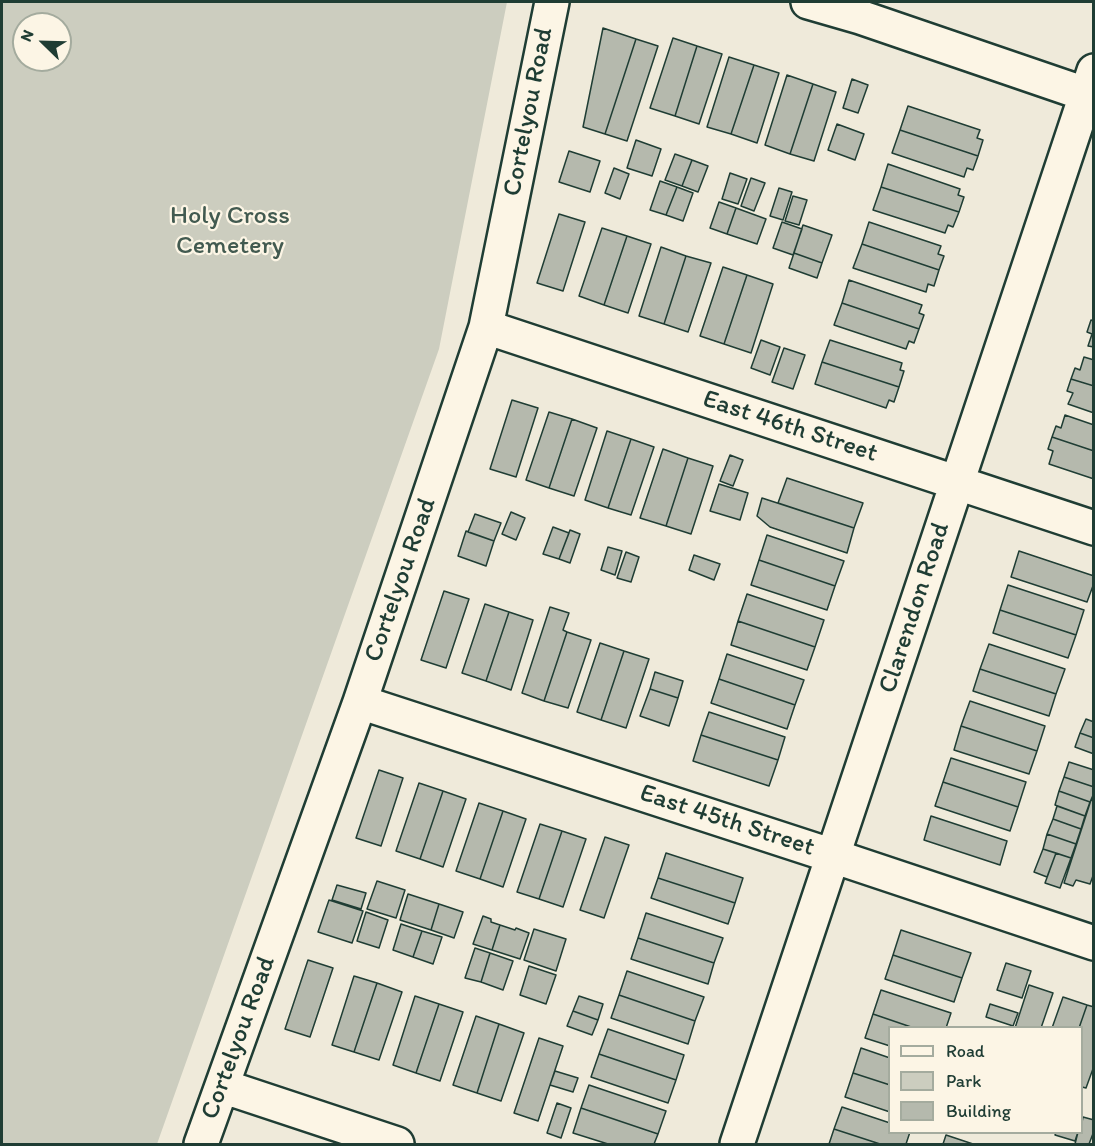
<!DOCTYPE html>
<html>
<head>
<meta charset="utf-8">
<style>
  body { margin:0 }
  #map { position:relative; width:1095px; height:1146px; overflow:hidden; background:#efeada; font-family:Itim,sans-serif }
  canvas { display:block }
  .frame { position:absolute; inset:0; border:3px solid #1f3d34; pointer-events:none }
  .legend { position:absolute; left:888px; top:1026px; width:195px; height:108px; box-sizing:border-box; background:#fcf5e5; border:2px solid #a4ab9e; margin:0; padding:8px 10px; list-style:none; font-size:18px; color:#1f3d34 }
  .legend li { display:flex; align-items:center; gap:12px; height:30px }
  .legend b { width:30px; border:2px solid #a4ab9e }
  .north { position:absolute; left:12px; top:12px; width:60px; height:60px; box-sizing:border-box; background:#fcf5e5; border:2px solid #a4ab9e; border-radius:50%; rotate:293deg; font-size:16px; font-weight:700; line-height:24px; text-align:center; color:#1f3d34 }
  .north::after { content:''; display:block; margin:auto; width:21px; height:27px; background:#1f3d34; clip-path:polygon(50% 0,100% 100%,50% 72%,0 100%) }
</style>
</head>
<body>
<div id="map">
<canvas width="1095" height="1146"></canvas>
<div class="frame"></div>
<ul class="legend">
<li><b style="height:8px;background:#fcf5e5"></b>Road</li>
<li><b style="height:16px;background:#cccdbf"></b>Park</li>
<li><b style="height:16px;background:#b5b9ad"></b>Building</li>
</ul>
<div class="north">N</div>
</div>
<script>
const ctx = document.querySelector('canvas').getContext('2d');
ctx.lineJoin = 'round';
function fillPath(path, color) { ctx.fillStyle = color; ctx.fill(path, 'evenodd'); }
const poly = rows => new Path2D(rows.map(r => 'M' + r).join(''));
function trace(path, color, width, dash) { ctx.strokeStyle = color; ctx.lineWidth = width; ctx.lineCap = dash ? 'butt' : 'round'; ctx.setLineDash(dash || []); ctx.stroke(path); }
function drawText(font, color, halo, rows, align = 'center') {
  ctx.font = font + ' Itim,sans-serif'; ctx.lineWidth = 4.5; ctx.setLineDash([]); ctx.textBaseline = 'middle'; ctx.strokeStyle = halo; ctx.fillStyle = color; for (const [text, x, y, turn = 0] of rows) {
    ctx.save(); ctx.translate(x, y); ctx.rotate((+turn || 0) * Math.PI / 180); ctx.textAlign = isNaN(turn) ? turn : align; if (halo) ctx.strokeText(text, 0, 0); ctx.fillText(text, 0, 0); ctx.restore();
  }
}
const green = poly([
  [2,2,507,2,439,349,157,1144,2,1144],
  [24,24,60,24,60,60,24,60]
]);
const building = poly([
  [603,28,636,39,605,134,583,127,603,28],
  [673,38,697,46,675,116,650,108,673,38],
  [636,39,658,46,627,141,605,134,636,39],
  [697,46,722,54,699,124,675,116,697,46],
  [729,57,754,65,731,134,707,127,729,57],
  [754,65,779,73,757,143,731,134,754,65],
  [787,75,813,84,790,154,765,145,787,75],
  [852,79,868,85,858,113,843,108,852,79],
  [813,84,836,92,814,161,790,154,813,84],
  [908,106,980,130,977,138,983,140,978,156,900,130,908,106],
  [837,124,864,134,855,160,828,150,837,124],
  [900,130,978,156,973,170,967,168,964,177,892,153,900,130],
  [636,140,661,149,652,176,627,168,636,140],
  [569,151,600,161,590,192,559,182,569,151],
  [675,154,692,160,682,186,665,180,675,154],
  [692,160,708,166,698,192,682,186,692,160],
  [888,164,960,189,958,195,964,197,959,212,881,187,888,164],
  [614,168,629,174,620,199,605,193,614,168],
  [730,173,747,179,738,204,722,199,730,173],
  [751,178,765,183,754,211,741,206,751,178],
  [660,181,677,187,666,215,650,210,660,181],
  [677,187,693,193,683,221,666,215,677,187],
  [881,187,959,212,953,227,948,225,945,233,873,210,881,187],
  [779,188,792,192,783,220,770,216,779,188],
  [793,196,807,200,799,225,785,221,793,196],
  [719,202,736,208,727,234,710,228,719,202],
  [736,208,766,219,757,244,727,234,736,208],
  [559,214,585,222,563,291,537,283,559,214],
  [782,222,802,229,793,255,773,248,782,222],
  [869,222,941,246,938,254,944,256,939,270,862,244,869,222],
  [803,225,832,235,822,263,794,253,803,225],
  [602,228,627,236,604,305,579,296,602,228],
  [627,236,651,244,628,313,604,305,627,236],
  [862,244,939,270,934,286,928,284,926,292,853,268,862,244],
  [661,247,686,256,664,324,639,316,661,247],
  [794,253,822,263,817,278,789,268,794,253],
  [686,256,711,263,688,332,664,324,686,256],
  [723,267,747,275,724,344,700,336,723,267],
  [747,275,773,284,751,353,724,344,747,275],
  [849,280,922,305,919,313,924,315,919,329,842,303,849,280],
  [842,303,919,329,914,343,909,341,906,349,834,325,842,303],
  [1091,320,1094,321,1094,347,1088,346,1092,334,1087,332,1091,320],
  [761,340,780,347,770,375,751,368,761,340],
  [830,340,902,363,900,370,904,371,899,387,822,362,830,340],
  [784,348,805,355,793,389,772,382,784,348],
  [1084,357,1094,360,1094,386,1071,379,1075,368,1080,370,1084,357],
  [822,362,899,387,894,402,889,400,886,408,815,384,822,362],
  [1071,379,1094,386,1094,413,1068,404,1073,393,1067,391,1071,379],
  [512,400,538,408,516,477,490,469,512,400],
  [549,412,572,419,549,488,526,480,549,412],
  [1065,415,1094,425,1094,451,1052,437,1056,426,1061,428,1065,415],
  [572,419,597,428,574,496,549,488,572,419],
  [607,431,631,439,608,508,585,500,607,431],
  [1052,437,1094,451,1094,479,1049,464,1053,451,1048,449,1052,437],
  [631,439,654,447,631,515,608,508,631,439],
  [663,449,688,458,666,526,640,518,663,449],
  [730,455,743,460,733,486,720,481,730,455],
  [688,458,713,466,691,534,666,526,688,458],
  [787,478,863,503,854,528,778,503,787,478],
  [719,484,748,493,740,520,710,511,719,484],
  [762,498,854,528,847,553,770,527,757,516,762,498],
  [511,512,525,518,516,540,502,534,511,512],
  [475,514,501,523,494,541,468,532,475,514],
  [553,527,569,533,559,559,543,554,553,527],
  [570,530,580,534,570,563,559,559,570,530],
  [466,531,494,541,486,566,458,556,466,531],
  [767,535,844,561,835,586,759,560,767,535],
  [608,547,622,551,615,575,601,570,608,547],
  [1019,551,1094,576,1094,583,1087,602,1011,577,1019,551],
  [626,552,639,557,631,582,617,578,626,552],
  [694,555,720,564,714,580,689,570,694,555],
  [759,560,835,586,827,610,751,585,759,560],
  [1008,585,1084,610,1076,635,1000,610,1008,585],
  [444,591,469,599,446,668,421,660,444,591],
  [747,594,824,620,815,647,738,621,747,594],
  [485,604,509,612,486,681,462,673,485,604],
  [550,607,569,613,563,630,567,632,544,701,522,693,550,607],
  [1000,610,1076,635,1068,658,993,633,1000,610],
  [509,612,533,620,511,690,486,681,509,612],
  [738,621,815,647,807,670,731,645,738,621],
  [567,632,591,640,568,708,544,701,567,632],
  [600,643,624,651,601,720,577,712,600,643],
  [989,644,1065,669,1056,694,980,669,989,644],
  [624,651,649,659,626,728,601,720,624,651],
  [727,654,804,680,795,705,719,679,727,654],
  [980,669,1056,694,1049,716,973,691,980,669],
  [655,672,683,681,678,698,650,689,655,672],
  [719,679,795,705,787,729,711,703,719,679],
  [650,689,678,698,669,726,640,716,650,689],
  [970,701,1045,726,1037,751,961,726,970,701],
  [709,712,785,737,778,760,701,735,709,712],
  [1086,719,1094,722,1094,738,1080,733,1086,719],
  [961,726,1037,751,1029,774,954,750,961,726],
  [1080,733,1094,738,1094,754,1075,747,1080,733],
  [701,735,778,760,769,786,693,761,701,735],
  [951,758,1026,782,1018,807,943,782,951,758],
  [1069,762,1094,770,1094,787,1064,777,1069,762],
  [379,770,403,778,381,846,356,838,379,770],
  [1064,777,1094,787,1094,793,1090,802,1059,791,1064,777],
  [943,782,1018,807,1010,831,935,806,943,782],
  [419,783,443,791,420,859,396,851,419,783],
  [443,791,466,799,443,867,420,859,443,791],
  [1059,791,1090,802,1085,816,1055,805,1059,791],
  [1091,800,1094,801,1094,873,1090,884,1076,880,1073,886,1064,883,1091,800],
  [479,803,503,811,480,879,456,871,479,803],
  [1057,806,1085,816,1081,829,1053,819,1057,806],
  [503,811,526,819,503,887,480,879,503,811],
  [931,816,1007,841,1000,865,924,840,931,816],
  [1053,819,1081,829,1076,844,1047,834,1053,819],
  [540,824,562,831,539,899,517,892,540,824],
  [562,831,586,839,563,907,539,899,562,831],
  [1047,834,1076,844,1071,858,1043,849,1047,834],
  [605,837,629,845,604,918,580,910,605,837],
  [1043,849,1056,853,1047,877,1034,872,1043,849],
  [666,853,743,878,735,903,658,878,666,853],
  [1056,853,1071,858,1060,888,1045,883,1056,853],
  [658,878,735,903,728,924,651,898,658,878],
  [377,881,405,890,396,918,367,909,377,881],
  [337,885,366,893,361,909,332,900,337,885],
  [408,894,439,904,431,930,400,920,408,894],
  [329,900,363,911,352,943,318,932,329,900],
  [439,904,463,912,454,938,431,930,439,904],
  [366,912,388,920,379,948,357,941,366,912],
  [646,913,723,938,714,963,638,938,646,913],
  [483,916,491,919,491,922,500,925,492,950,473,944,483,916],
  [401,924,422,931,413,957,393,950,401,924],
  [500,925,515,930,516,928,529,933,520,959,492,950,500,925],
  [534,929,566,939,556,971,524,960,534,929],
  [901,930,971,953,962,978,893,955,901,930],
  [422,931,442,937,433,964,413,957,422,931],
  [638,938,714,963,708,984,631,959,638,938],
  [475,948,490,953,481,982,465,978,475,948],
  [490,953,513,961,503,990,481,982,490,953],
  [893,955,962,978,954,1002,885,979,893,955],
  [308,960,333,968,310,1037,285,1029,308,960],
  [1006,963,1031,971,1022,998,997,990,1006,963],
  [529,966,556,975,546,1004,520,995,529,966],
  [627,971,704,997,695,1021,619,995,627,971],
  [354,976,377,983,354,1052,332,1045,354,976],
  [377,983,402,992,379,1060,354,1052,377,983],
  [1029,985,1053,993,1041,1028,1015,1028,1029,985],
  [881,990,951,1013,946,1028,914,1028,873,1014,881,990],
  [619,995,695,1021,688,1044,611,1018,619,995],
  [415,996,439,1004,416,1073,393,1065,415,996],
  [579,996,603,1004,598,1020,573,1011,579,996],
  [1063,997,1087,1005,1079,1028,1052,1028,1063,997],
  [439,1004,463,1012,440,1081,416,1073,439,1004],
  [990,1004,1018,1013,1013,1026,986,1017,990,1004],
  [1087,1005,1094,1007,1094,1066,1086,1088,1082,1087,1082,1028,1079,1028,1087,1005],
  [573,1011,598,1020,592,1035,567,1026,573,1011],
  [873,1014,914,1028,890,1028,890,1046,865,1038,873,1014],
  [476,1016,499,1024,477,1093,453,1085,476,1016],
  [499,1024,524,1033,501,1101,477,1093,499,1024],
  [608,1029,684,1055,676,1080,599,1054,608,1029],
  [539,1038,563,1046,538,1121,514,1113,539,1038],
  [861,1048,890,1058,890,1085,853,1073,861,1048],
  [599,1054,676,1080,668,1103,591,1077,599,1054],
  [555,1071,578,1078,573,1092,550,1085,555,1071],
  [853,1073,890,1085,890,1112,845,1097,853,1073],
  [589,1085,666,1111,658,1134,581,1108,589,1085],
  [557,1103,571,1108,561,1138,547,1133,557,1103],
  [842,1107,890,1123,890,1132,910,1132,906,1144,880,1144,834,1129,842,1107],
  [581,1108,658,1134,654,1144,608,1144,573,1133,581,1108],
  [1083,1117,1094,1120,1094,1131,1089,1144,1075,1144,1078,1132,1082,1132,1082,1122,1083,1117],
  [834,1129,880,1144,829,1144,834,1129],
  [1056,1132,1078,1132,1075,1141,1055,1135,1056,1132],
  [946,1135,973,1144,943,1144,946,1135]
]);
const minor = poly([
  [808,2,860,17,1094,97],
  [486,327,1094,528],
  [360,702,833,856,1094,943],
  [222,1086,397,1144],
  [201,1144,360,702,486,327,552,2],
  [737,1144,1094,71]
]);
const streetNames = [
  ["Cortelyou Road",529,112,-79],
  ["East 46th Street",790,427,18],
  ["Cortelyou Road",401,580,-71],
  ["Clarendon Road",915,608,-72],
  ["East 45th Street",727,821,18],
  ["Cortelyou Road",239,1038,-70]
];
const parkNames = [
  ["Holy Cross",230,216],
  ["Cemetery",230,246]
];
fillPath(green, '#cccdbf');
fillPath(building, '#b5b9ad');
trace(building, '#1f3d34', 1.5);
trace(minor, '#1f3d34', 38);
trace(minor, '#fcf5e5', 33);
drawText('26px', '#1f3d34', '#fcf5e5', streetNames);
drawText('26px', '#425a50', '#fcf5e5', parkNames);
</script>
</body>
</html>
